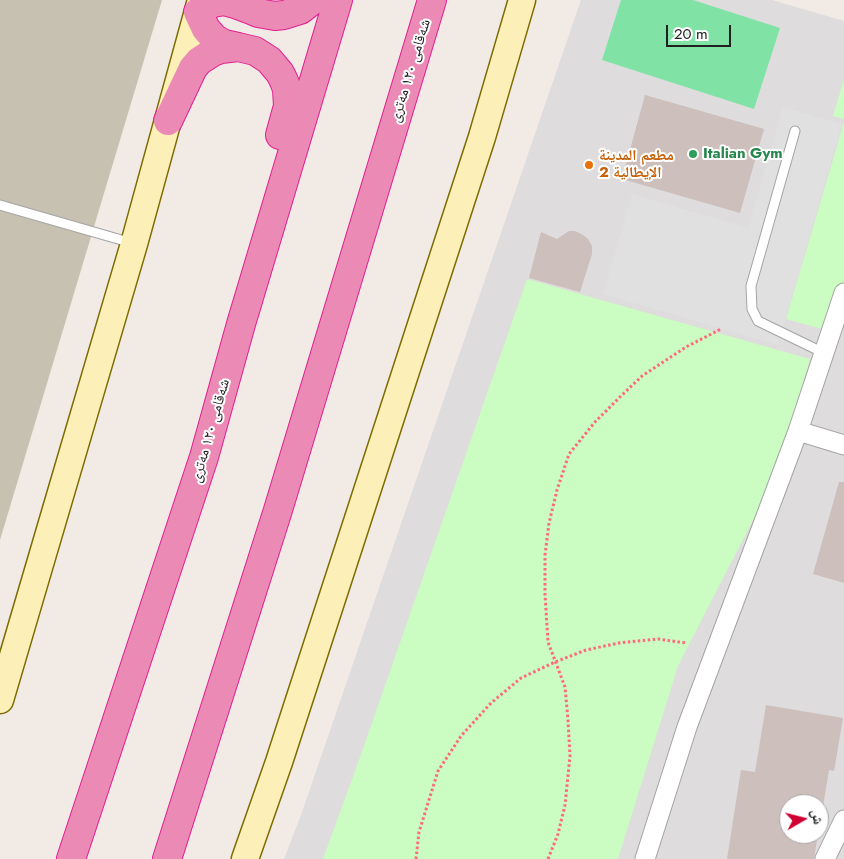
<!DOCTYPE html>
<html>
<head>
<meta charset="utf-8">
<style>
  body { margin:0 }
  #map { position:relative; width:844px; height:859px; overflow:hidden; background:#f1eae5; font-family:Jost,"Noto Naskh Arabic",sans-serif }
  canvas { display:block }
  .north { position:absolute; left:779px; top:794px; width:50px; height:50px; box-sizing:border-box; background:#fff; border:1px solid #a6a6a6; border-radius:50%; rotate:82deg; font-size:14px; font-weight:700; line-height:20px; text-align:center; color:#202020 }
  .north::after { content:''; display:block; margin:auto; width:18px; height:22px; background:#cf0032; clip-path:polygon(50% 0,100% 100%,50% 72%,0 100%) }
  .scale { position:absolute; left:666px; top:25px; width:65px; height:22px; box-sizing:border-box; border:2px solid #202020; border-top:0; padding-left:6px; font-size:15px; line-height:18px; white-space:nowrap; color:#202020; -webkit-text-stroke:4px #fff; paint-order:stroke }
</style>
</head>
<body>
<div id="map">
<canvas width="844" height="859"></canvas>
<div class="north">ش</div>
<div class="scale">20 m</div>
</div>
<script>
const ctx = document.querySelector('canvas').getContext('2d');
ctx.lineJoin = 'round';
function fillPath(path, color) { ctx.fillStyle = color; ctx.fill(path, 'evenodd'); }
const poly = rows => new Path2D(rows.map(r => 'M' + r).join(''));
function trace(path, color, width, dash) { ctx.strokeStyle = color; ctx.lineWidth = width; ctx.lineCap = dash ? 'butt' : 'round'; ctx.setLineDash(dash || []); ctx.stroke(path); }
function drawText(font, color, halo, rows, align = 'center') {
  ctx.font = font + ' Jost,"Noto Naskh Arabic",sans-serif'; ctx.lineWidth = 4; ctx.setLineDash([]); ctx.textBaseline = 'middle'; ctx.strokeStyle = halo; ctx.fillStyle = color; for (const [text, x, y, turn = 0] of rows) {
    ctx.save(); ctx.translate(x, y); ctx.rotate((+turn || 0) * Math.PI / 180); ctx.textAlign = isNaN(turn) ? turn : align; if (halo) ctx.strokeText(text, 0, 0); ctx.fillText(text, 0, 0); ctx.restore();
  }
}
const residential = poly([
  [581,0,772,0,844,21,844,859,284,859,301,815],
  [789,804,819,804,819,834,789,834]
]);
const construction = poly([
  [0,0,162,0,0,540]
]);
const park = poly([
  [844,79,844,119,833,116],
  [844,122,844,281,829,331,786,319],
  [527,279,810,359,764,515,755,516,678,666,618,859,323,859,359,760]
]);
const pitch = poly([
  [621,0,693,0,780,28,754,109,602,60]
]);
const parking = poly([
  [783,107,842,124,778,345,603,294,632,194,748,228]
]);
const building = poly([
  [645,95,764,129,740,213,622,179],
  [569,231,575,231,583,235,588,239,592,246,592,254,580,292,529,278,541,232,557,239],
  [839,482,844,482,844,583,813,574],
  [766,705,843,718,834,771,829,770,819,830,819,804,789,804,789,834,818,834,814,859,727,859,741,770,755,772]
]);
const path = poly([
  [416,859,419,832,438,771,461,736,491,703,521,678,555,662,586,650,619,643,658,639,686,643],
  [548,859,558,834,565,805,570,756,568,720,565,687,548,642,545,594,545,555,549,523,557,490,569,454,595,422,622,395,642,376,686,347,721,329]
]);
const lane = poly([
  [795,131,751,286,752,309,758,321,824,353],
  [0,205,132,243]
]);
const street = poly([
  [798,431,844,445],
  [645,859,687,727,798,431,844,293],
  [825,859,844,820]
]);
const secondary = poly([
  [0,700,134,244,201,0],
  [245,859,279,762,482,137,522,0]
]);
const highway = poly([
  [237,0,251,10,258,13,275,16,284,15,300,10,313,0],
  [238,47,224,44,214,38,206,29,198,12,202,8,213,3,224,1,235,4,251,10],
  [168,121,193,68,199,61,213,52,221,49,238,47,255,51,269,60,280,73,284,81,287,89,288,106,280,135],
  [71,859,204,457,241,324,338,0],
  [167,859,278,510,432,0]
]);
const markers = [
  [693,154,5,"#2e9e5b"],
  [589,165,5,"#e8710a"]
];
const streetNames = [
  ["شەقامی ١٢٠ مەتری",411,71,-73],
  ["شەقامی ١٢٠ مەتری",211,431,-74]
];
const leisureNames = [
  ["Italian Gym",703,154]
];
const foodNames = [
  ["مطعم المدينة",599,156],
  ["الإيطالية 2",599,173]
];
fillPath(residential, '#dedcdd');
fillPath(construction, '#c6c1b0');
fillPath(park, '#cbfcc1');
fillPath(pitch, '#80e3a5');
fillPath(parking, '#e0e0e0');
fillPath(building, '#cdbfbb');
trace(lane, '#a4a4a4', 11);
trace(street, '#a4a4a4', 21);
trace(secondary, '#7d6c00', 29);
trace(highway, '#e31e91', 30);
trace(path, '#ff687d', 3, [2.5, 2.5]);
trace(lane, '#fff', 9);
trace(street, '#fff', 19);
trace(secondary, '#fcefb8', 26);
trace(highway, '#eb8ab4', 28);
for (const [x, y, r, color] of markers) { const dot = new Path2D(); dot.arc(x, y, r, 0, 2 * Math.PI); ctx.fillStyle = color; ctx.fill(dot); trace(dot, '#fff', 2); }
drawText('15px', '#202020', '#fff', streetNames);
drawText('bold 15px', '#27864d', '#fff', leisureNames, 'left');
drawText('bold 15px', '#c56008', '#fff', foodNames, 'left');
</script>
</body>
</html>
